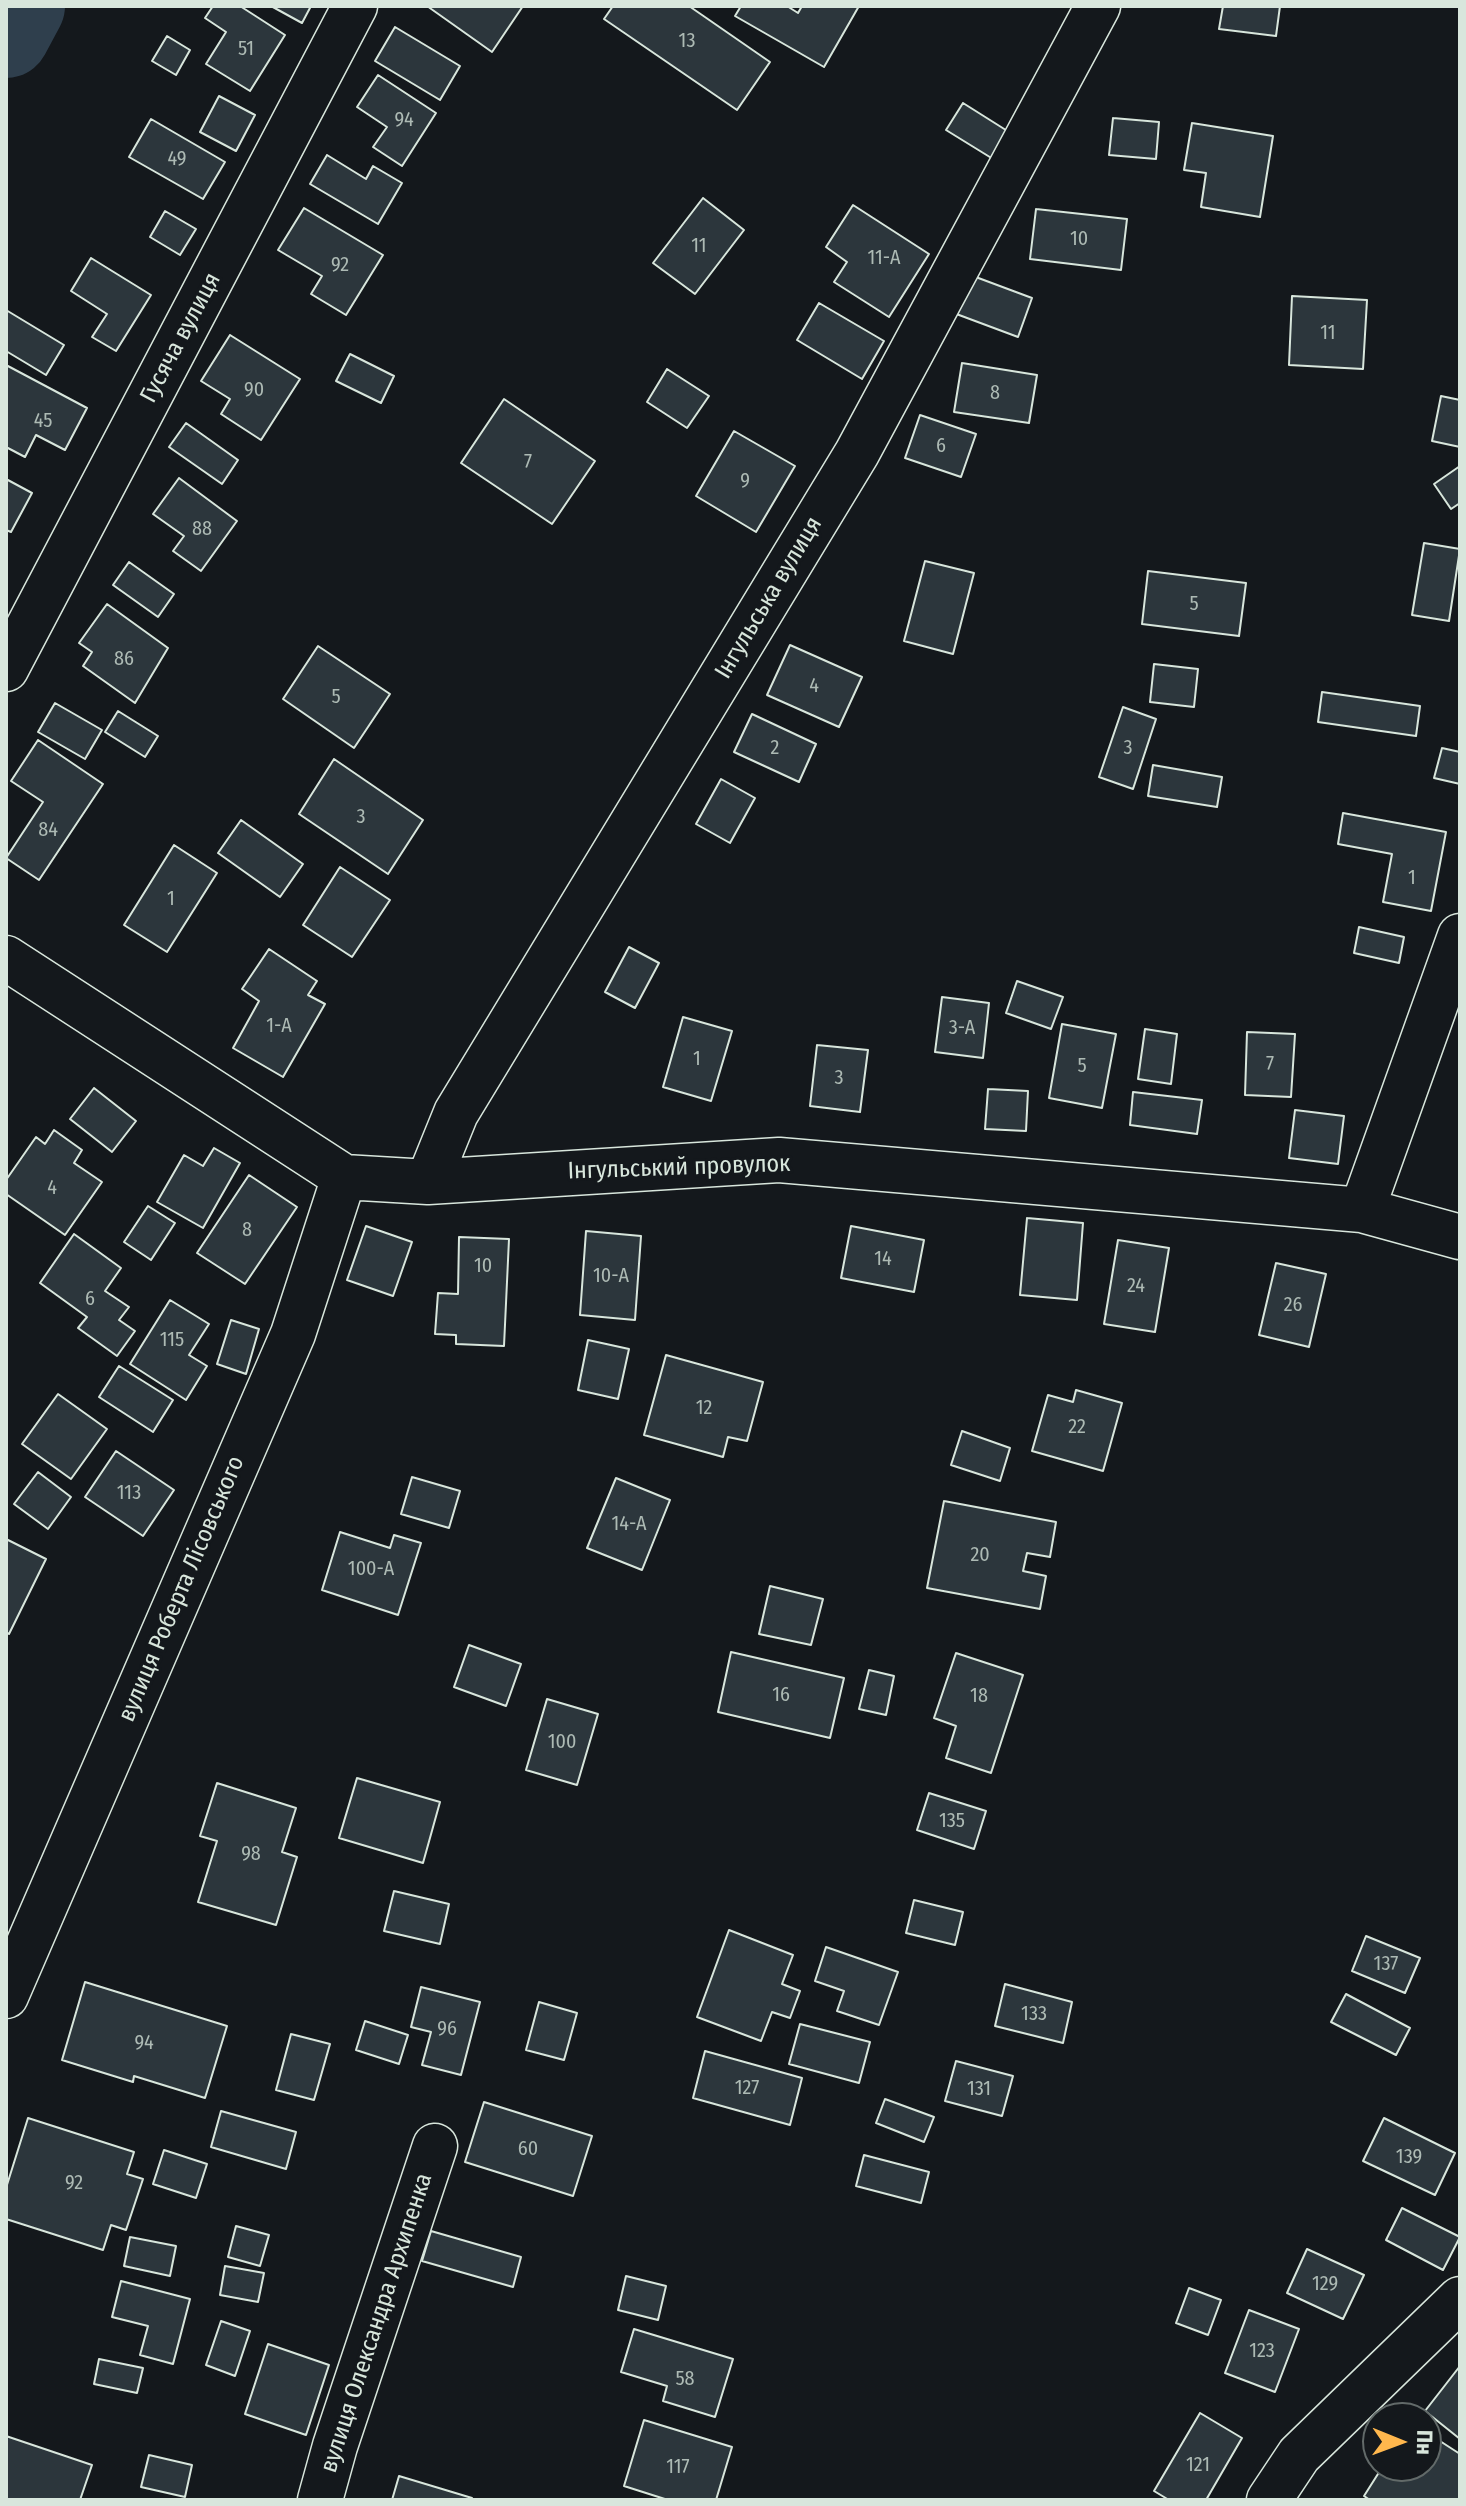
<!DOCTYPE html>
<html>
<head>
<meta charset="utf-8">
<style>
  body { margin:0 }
  #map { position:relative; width:1466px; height:2506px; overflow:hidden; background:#14181c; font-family:"Fira Sans Condensed",sans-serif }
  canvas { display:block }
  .frame { position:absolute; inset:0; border:8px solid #d8e6dc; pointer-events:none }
  .north { position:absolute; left:1362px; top:2402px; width:80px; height:80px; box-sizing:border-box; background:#14181c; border:2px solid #626a69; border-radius:50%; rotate:91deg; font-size:22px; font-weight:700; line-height:32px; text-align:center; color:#d8e6dc }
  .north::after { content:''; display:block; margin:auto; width:28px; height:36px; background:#ffb74d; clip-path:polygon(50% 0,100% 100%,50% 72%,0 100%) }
</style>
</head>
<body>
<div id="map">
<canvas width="1466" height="2506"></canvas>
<div class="frame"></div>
<div class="north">Пн</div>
</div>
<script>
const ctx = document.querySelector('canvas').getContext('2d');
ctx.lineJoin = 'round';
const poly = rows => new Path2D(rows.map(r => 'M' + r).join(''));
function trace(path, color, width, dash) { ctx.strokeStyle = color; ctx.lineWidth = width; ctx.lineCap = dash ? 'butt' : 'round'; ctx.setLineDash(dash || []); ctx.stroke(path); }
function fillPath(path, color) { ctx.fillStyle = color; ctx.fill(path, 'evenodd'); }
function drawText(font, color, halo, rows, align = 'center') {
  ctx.font = font + ' "Fira Sans Condensed",sans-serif'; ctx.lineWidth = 6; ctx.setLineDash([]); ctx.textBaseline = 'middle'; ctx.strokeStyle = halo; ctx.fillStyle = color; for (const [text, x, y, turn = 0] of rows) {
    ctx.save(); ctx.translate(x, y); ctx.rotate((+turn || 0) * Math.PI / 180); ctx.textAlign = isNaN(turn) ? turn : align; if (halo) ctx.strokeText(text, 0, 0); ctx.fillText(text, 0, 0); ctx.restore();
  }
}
const river = poly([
  [6,34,21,6]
]);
const building = poly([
  [213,6,240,6,285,35,250,91,206,64,226,32,205,18,213,6],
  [271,6,311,6,302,23,271,6],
  [427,6,523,6,492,52,427,6],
  [613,6,689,6,770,62,737,110,604,19,613,6],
  [741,6,787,6,798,13,802,6,859,6,824,67,735,16,741,6],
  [1223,6,1280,6,1276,36,1219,29,1223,6],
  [395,27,460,66,440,100,375,61,395,27],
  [167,36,190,50,176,75,152,61,167,36],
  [378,75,436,113,402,166,373,147,387,127,357,107,378,75],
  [219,96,255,115,236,151,200,132,219,96],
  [963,103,1009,132,993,159,946,130,963,103],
  [1113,118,1159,122,1156,159,1109,155,1113,118],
  [151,119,225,162,203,199,129,157,151,119],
  [1192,123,1273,136,1260,217,1201,207,1206,173,1184,170,1192,123],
  [327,155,366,179,373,166,402,183,378,224,310,184,327,155],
  [703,198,744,230,695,294,653,263,703,198],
  [853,205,929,254,889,317,834,282,847,262,826,247,853,205],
  [304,208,383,255,346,315,311,294,322,276,278,250,304,208],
  [1036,209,1127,219,1121,270,1030,259,1036,209],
  [165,211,196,229,180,255,150,237,165,211],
  [91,258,151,295,116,351,92,337,107,314,71,291,91,258],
  [965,273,1032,298,1018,337,951,312,965,273],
  [1292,296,1367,300,1363,369,1289,365,1292,296],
  [819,303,884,341,862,379,797,340,819,303],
  [6,310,64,345,46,375,6,351,6,310],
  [230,335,300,379,261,440,221,414,230,399,201,381,230,335],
  [350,354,394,376,381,403,336,381,350,354],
  [962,363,1037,375,1029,423,954,412,962,363],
  [6,365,87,408,65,450,36,435,25,457,6,447,6,365],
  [667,369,709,396,687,428,647,402,667,369],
  [1441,396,1460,400,1460,447,1432,441,1441,396],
  [504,399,595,461,552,524,461,463,504,399],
  [920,415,976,434,961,477,905,458,920,415],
  [186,423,238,460,222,484,169,447,186,423],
  [734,431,795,466,756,532,696,496,734,431],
  [1460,466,1460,503,1451,509,1434,484,1460,466],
  [179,478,237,521,201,571,173,551,184,536,153,514,179,478],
  [6,479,32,493,11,532,6,530,6,479],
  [1424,543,1460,549,1449,621,1412,615,1424,543],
  [925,561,974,573,953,654,904,641,925,561],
  [129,562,174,594,158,617,113,585,129,562],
  [1148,571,1246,583,1239,636,1142,624,1148,571],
  [107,604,168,648,135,703,83,666,92,652,79,643,107,604],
  [790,645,862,677,839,727,767,695,790,645],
  [318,646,390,694,354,748,283,699,318,646],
  [1154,664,1198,669,1194,707,1150,702,1154,664],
  [1322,692,1420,706,1416,736,1318,722,1322,692],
  [55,703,102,730,85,759,38,732,55,703],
  [1123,707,1156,719,1133,789,1099,777,1123,707],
  [118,711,158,736,145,757,105,732,118,711],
  [752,714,816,744,799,782,734,752,752,714],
  [38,740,103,784,39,880,6,858,43,802,11,781,38,740],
  [1442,748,1460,752,1460,784,1434,778,1442,748],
  [334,759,423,820,388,874,299,814,334,759],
  [1153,765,1222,777,1217,807,1148,796,1153,765],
  [721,779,755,798,730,843,696,824,721,779],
  [1343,813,1446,832,1431,911,1383,902,1392,854,1338,844,1343,813],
  [241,820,303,864,280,897,218,853,241,820],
  [174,845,217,873,167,952,124,925,174,845],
  [340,867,390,900,352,957,303,925,340,867],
  [1359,927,1404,937,1399,963,1354,953,1359,927],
  [629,947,659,963,635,1008,605,992,629,947],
  [269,949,317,981,308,995,325,1004,283,1077,233,1048,259,1001,242,989,269,949],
  [1017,981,1063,997,1051,1029,1006,1013,1017,981],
  [942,997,989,1003,983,1058,935,1052,942,997],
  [683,1017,732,1031,711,1101,663,1087,683,1017],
  [1062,1024,1116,1034,1102,1108,1049,1098,1062,1024],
  [1145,1029,1177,1034,1171,1084,1138,1079,1145,1029],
  [1247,1032,1295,1034,1291,1097,1245,1095,1247,1032],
  [817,1045,868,1050,860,1112,810,1106,817,1045],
  [94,1088,136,1121,112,1152,70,1119,94,1088],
  [988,1089,1028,1091,1026,1131,985,1129,988,1089],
  [1133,1092,1202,1100,1197,1134,1130,1125,1133,1092],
  [1295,1110,1344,1116,1338,1164,1289,1158,1295,1110],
  [54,1130,82,1150,74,1163,102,1182,65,1235,6,1194,6,1180,36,1137,45,1144,54,1130],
  [214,1148,240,1163,203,1228,157,1202,184,1155,203,1166,214,1148],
  [249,1175,297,1207,245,1284,197,1253,249,1175],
  [148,1206,175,1223,151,1260,124,1242,148,1206],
  [1027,1218,1083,1223,1077,1300,1020,1295,1027,1218],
  [366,1226,412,1242,393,1296,347,1280,366,1226],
  [851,1226,924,1240,914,1292,841,1278,851,1226],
  [586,1231,641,1236,635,1320,580,1315,586,1231],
  [74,1234,121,1268,105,1291,129,1307,119,1320,135,1331,117,1356,78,1328,87,1317,40,1283,74,1234],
  [459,1237,509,1239,504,1346,456,1344,456,1335,435,1334,438,1293,458,1294,459,1237],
  [1118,1240,1169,1248,1155,1332,1104,1324,1118,1240],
  [1276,1263,1326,1274,1309,1347,1259,1335,1276,1263],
  [170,1300,209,1324,189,1355,207,1366,186,1400,130,1364,170,1300],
  [231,1320,259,1329,246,1374,217,1364,231,1320],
  [588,1340,629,1349,618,1399,578,1390,588,1340],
  [666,1355,763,1382,747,1441,728,1437,723,1457,644,1435,666,1355],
  [119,1366,173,1400,153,1432,99,1397,119,1366],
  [1076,1390,1122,1403,1103,1471,1032,1451,1048,1395,1073,1402,1076,1390],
  [58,1394,107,1429,71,1479,22,1444,58,1394],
  [962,1431,1010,1448,1000,1481,951,1465,962,1431],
  [116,1451,174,1490,143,1536,85,1497,116,1451],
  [38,1472,71,1497,48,1529,14,1504,38,1472],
  [412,1477,460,1491,449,1528,401,1514,412,1477],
  [616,1478,670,1500,642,1570,587,1548,616,1478],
  [944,1501,1056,1522,1050,1557,1027,1553,1023,1571,1046,1576,1040,1609,927,1588,944,1501],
  [340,1532,390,1548,394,1535,421,1543,398,1615,322,1590,340,1532],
  [6,1539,46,1559,9,1634,6,1632,6,1539],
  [770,1586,823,1599,811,1645,759,1634,770,1586],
  [469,1645,521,1664,506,1706,454,1687,469,1645],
  [731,1652,844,1678,830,1738,718,1712,731,1652],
  [956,1653,1023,1675,991,1773,946,1758,956,1726,934,1718,956,1653],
  [869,1670,894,1676,886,1715,859,1709,869,1670],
  [547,1699,598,1714,577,1785,526,1770,547,1699],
  [357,1778,440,1802,423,1863,339,1838,357,1778],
  [217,1783,296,1808,282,1852,297,1857,276,1925,198,1902,217,1841,200,1836,217,1783],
  [929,1793,986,1811,974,1849,917,1830,929,1793],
  [394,1891,449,1904,440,1944,384,1931,394,1891],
  [914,1900,963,1912,955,1945,906,1933,914,1900],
  [729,1930,793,1955,782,1984,800,1991,790,2018,772,2012,761,2041,697,2017,729,1930],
  [1366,1936,1420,1958,1405,1993,1352,1971,1366,1936],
  [826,1947,898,1972,879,2025,837,2011,844,1991,815,1981,826,1947],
  [85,1982,227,2026,205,2098,134,2076,133,2082,62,2060,85,1982],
  [1005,1984,1072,2002,1063,2043,995,2026,1005,1984],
  [421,1987,480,2002,461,2075,422,2065,431,2032,411,2027,421,1987],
  [1346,1994,1410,2028,1396,2055,1331,2022,1346,1994],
  [539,2002,577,2013,564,2060,526,2050,539,2002],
  [365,2021,408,2035,399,2064,356,2050,365,2021],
  [800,2024,870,2042,859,2083,789,2064,800,2024],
  [291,2034,330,2044,314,2100,276,2090,291,2034],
  [705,2051,802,2078,790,2125,693,2098,705,2051],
  [956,2061,1013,2076,1002,2116,945,2101,956,2061],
  [885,2099,934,2117,924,2142,876,2123,885,2099],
  [484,2102,592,2136,573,2196,465,2162,484,2102],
  [221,2111,296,2132,286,2169,211,2147,221,2111],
  [28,2118,134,2152,127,2174,143,2179,126,2230,111,2225,103,2250,6,2219,6,2188,28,2118],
  [1384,2118,1455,2153,1435,2195,1363,2161,1384,2118],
  [164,2150,207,2164,196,2198,153,2184,164,2150],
  [864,2155,929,2172,921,2203,856,2186,864,2155],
  [1402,2208,1460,2237,1443,2270,1386,2240,1402,2208],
  [236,2226,269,2235,260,2266,228,2257,236,2226],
  [431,2231,521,2257,513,2287,422,2261,431,2231],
  [130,2237,176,2246,170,2276,124,2266,130,2237],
  [1307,2249,1364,2275,1343,2319,1287,2293,1307,2249],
  [225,2266,264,2273,258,2302,220,2295,225,2266],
  [626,2276,666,2286,658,2320,618,2310,626,2276],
  [121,2281,190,2299,173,2364,140,2355,148,2326,112,2317,121,2281],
  [1189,2288,1221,2300,1208,2335,1176,2323,1189,2288],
  [1249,2310,1299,2329,1275,2392,1225,2373,1249,2310],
  [221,2321,250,2331,235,2376,206,2365,221,2321],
  [634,2329,733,2359,715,2417,663,2401,667,2386,621,2372,634,2329],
  [268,2344,329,2365,306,2435,245,2414,268,2344],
  [99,2359,143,2368,137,2393,94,2384,99,2359],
  [1460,2366,1460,2439,1425,2411,1460,2366],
  [1200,2413,1242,2438,1206,2500,1169,2500,1154,2491,1200,2413],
  [644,2420,732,2447,716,2500,668,2500,624,2486,644,2420],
  [1426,2432,1460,2454,1460,2500,1370,2500,1364,2496,1383,2466,1426,2466,1426,2432],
  [6,2436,92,2465,80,2500,6,2500,6,2436],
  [149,2455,192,2465,185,2497,141,2487,149,2455],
  [399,2476,472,2498,471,2500,392,2500,399,2476]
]);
const minor = poly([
  [6,669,355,6],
  [6,958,344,1177,428,1182,779,1160,1362,1210,1460,1237],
  [428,1182,456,1113,857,453,1098,6],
  [1362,1210,1460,936],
  [6,1996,293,1334,344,1177],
  [320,2500,335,2446,435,2146],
  [1269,2500,1299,2455,1460,2299]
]);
const numberNames = [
  ["13",687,41],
  ["51",246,49],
  ["94",404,120],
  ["49",177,159],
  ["10",1079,239],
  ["11",699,246],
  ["11-А",884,258],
  ["92",340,265],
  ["11",1328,333],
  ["90",254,390],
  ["8",995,393],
  ["45",43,421],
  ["6",941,446],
  ["7",528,462],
  ["9",745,481],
  ["88",202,529],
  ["5",1194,604],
  ["86",124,659],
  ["4",814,686],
  ["5",336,697],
  ["2",775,748],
  ["3",1128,748],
  ["3",361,817],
  ["84",48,830],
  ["1",1412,878],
  ["1",171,899],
  ["1-А",279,1026],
  ["3-А",962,1028],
  ["1",697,1059],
  ["7",1270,1064],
  ["5",1082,1066],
  ["3",839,1078],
  ["4",52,1188],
  ["8",247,1230],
  ["14",883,1259],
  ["10",483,1266],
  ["10-А",611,1276],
  ["24",1136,1286],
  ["6",90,1299],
  ["26",1293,1305],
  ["115",172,1340],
  ["12",704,1408],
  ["22",1077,1427],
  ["113",129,1493],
  ["14-А",629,1524],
  ["20",980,1555],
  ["100-А",371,1569],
  ["16",781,1695],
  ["18",979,1696],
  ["100",562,1742],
  ["135",952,1821],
  ["98",251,1854],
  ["137",1386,1964],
  ["133",1034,2014],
  ["96",447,2029],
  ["94",144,2043],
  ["127",747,2088],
  ["131",979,2089],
  ["60",528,2149],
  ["139",1409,2157],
  ["92",74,2183],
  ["129",1325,2284],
  ["123",1262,2351],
  ["58",685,2379],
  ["121",1198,2465],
  ["117",678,2467]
];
const streetNames = [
  ["Гусяча вулиця",181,338,-62],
  ["Інгульська вулиця",769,598,-59],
  ["Інгульський провулок",679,1168,-2],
  ["вулиця Роберта Лісовського",182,1589,-67],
  ["вулиця Олександра Архипенка",377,2323,-72]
];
trace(river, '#2f3f4d', 88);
fillPath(building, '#2c363c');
trace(building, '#d8e6dc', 2);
trace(minor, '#d8e6dc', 47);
trace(minor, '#14181c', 44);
drawText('20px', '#adbab4', null, numberNames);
drawText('24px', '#d8e6dc', '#14181c', streetNames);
</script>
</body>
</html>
